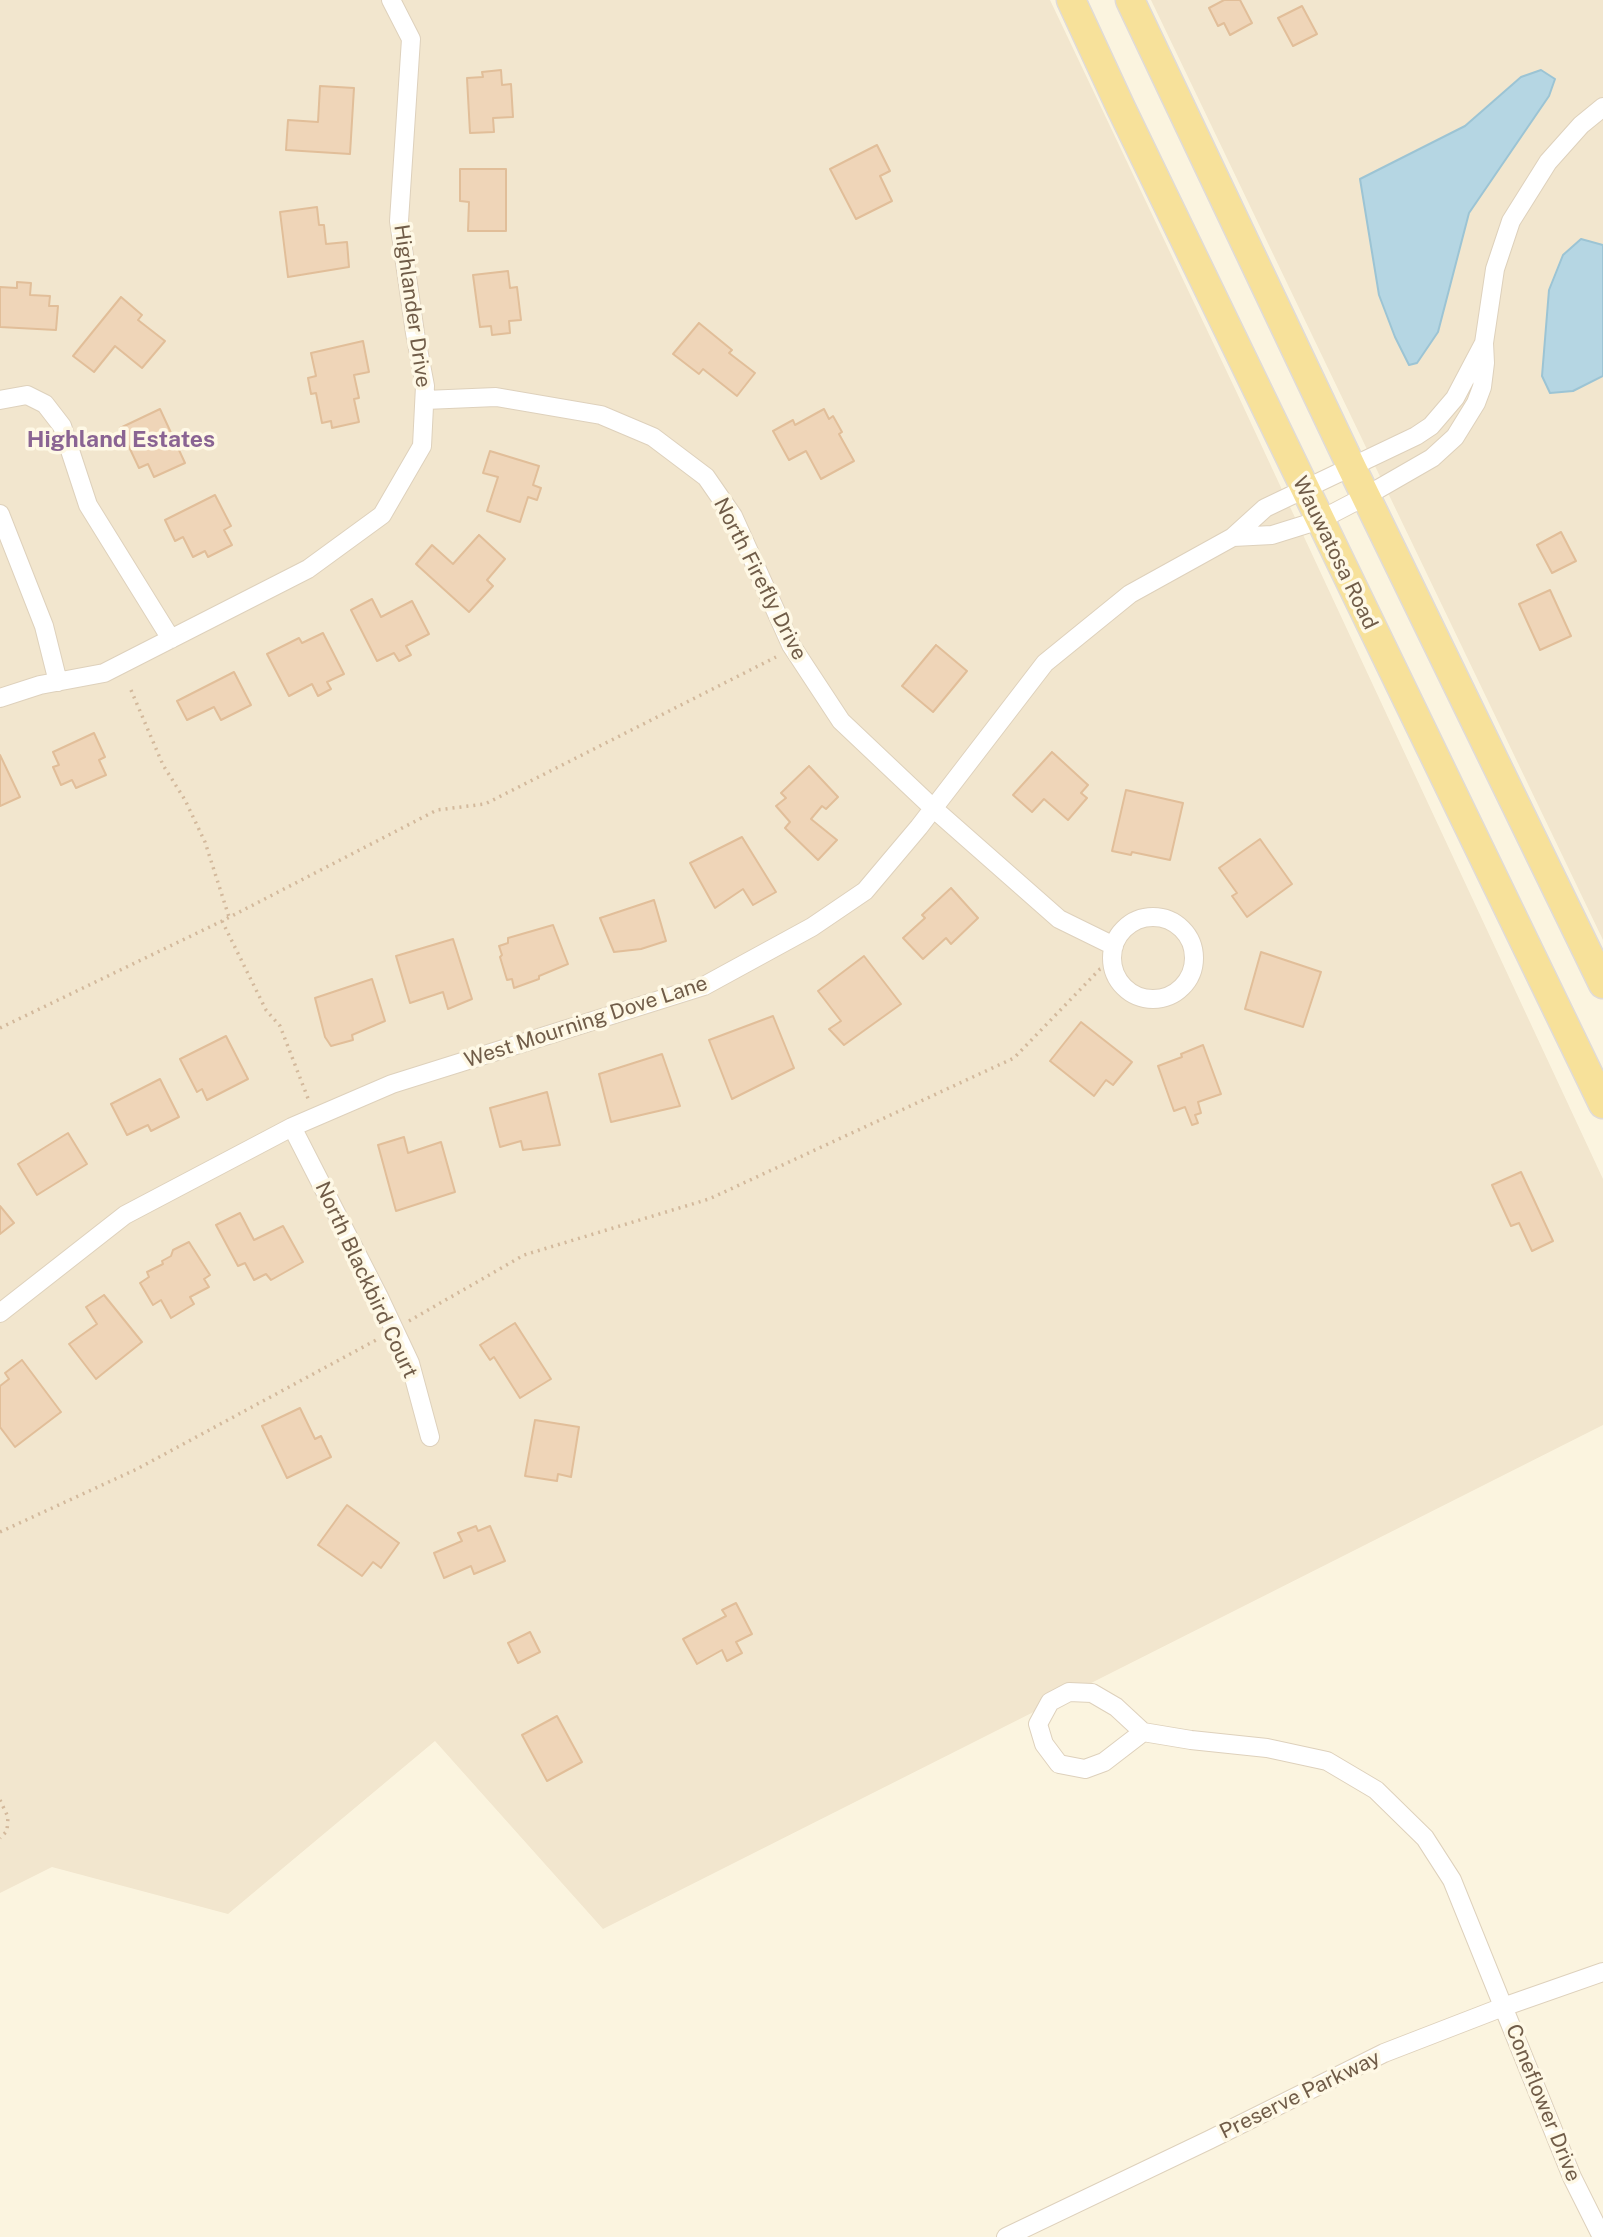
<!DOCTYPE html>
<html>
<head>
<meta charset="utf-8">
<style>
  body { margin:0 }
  canvas { display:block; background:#fbf4df }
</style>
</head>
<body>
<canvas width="1603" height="2237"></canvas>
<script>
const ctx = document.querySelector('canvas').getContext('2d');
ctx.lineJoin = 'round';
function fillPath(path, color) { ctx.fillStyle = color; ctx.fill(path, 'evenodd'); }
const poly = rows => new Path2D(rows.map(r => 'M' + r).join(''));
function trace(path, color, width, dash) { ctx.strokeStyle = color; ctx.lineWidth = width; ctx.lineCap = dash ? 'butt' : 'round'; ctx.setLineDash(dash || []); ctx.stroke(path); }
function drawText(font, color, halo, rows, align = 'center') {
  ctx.font = font + ' "Public Sans",sans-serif'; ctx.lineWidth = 7; ctx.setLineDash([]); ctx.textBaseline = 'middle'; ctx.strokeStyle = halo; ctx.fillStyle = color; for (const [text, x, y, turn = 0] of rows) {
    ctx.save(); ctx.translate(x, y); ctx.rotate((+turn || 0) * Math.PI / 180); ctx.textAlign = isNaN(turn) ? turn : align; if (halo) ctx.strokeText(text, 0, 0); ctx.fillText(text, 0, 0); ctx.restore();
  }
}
const residential = poly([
  [0,0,1050,0,1237,393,1603,1179,1603,1425,603,1929,435,1741,228,1914,52,1867,0,1893],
  [1151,0,1603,0,1603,940,1287,283]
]);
const water = poly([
  [1541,70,1555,79,1549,96,1469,213,1438,332,1417,363,1409,365,1395,337,1379,295,1360,179,1465,126,1521,77,1541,70],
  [1581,239,1603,245,1603,376,1573,391,1550,393,1542,376,1549,290,1563,255,1581,239]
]);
const building = poly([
  [1224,0,1240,0,1252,23,1230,35,1224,23,1218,26,1209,8,1224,0],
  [1302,6,1317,34,1293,46,1278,18,1302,6],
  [501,70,502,85,511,84,513,117,493,118,494,132,470,133,467,78,483,77,482,72,501,70],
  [320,86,354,88,350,154,286,150,288,120,318,122,320,86],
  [877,145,890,171,880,176,892,201,856,219,830,169,877,145],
  [460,169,506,169,506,231,468,231,469,202,460,201,460,169],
  [317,207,319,225,324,225,326,244,347,242,349,267,288,277,280,212,317,207],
  [508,271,510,288,517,287,521,320,509,321,510,333,492,335,491,326,480,327,473,275,508,271],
  [17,282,31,283,30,295,50,296,49,306,58,306,56,330,0,327,0,287,17,288,17,282],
  [121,297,142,315,138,320,165,341,142,368,115,346,94,372,73,356,121,297],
  [699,323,732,350,729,353,755,373,737,396,703,369,699,374,673,354,699,323],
  [363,341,369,372,354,375,359,398,354,399,359,422,332,428,331,421,322,423,316,393,311,394,308,378,316,376,311,353,363,341],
  [160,409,185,463,154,477,148,464,139,468,120,428,160,409],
  [824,409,829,419,833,416,842,432,839,434,854,461,821,479,806,451,789,460,773,431,793,420,795,425,824,409],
  [490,451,539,466,533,485,541,488,537,500,528,497,520,522,487,511,498,477,483,473,490,451],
  [215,495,231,526,224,530,232,545,208,557,205,551,193,557,183,537,175,541,165,520,215,495],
  [1561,532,1576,561,1552,573,1537,545,1561,532],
  [479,535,505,559,487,580,493,586,469,612,416,564,432,545,453,564,479,535],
  [1550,590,1571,636,1540,650,1519,604,1550,590],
  [372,599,381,617,412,601,429,634,406,646,411,655,399,661,394,653,377,661,351,610,372,599],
  [323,633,344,674,327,682,331,689,318,696,312,684,289,696,267,654,299,638,302,643,323,633],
  [936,645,967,671,933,712,902,686,936,645],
  [234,672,251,705,221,720,214,707,187,720,177,701,234,672],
  [94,733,105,757,99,760,106,775,76,788,72,780,61,785,53,767,59,765,53,752,94,733],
  [1052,752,1088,785,1081,793,1087,798,1068,820,1044,799,1032,812,1013,795,1052,752],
  [0,755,20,797,0,806,0,755],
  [809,766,838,797,826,809,822,806,811,819,837,840,818,860,785,828,790,822,776,806,786,798,781,793,809,766],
  [1126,790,1183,803,1170,860,1132,852,1131,855,1112,851,1126,790],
  [742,837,776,892,753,905,743,889,715,908,690,863,742,837],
  [1260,839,1292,884,1247,917,1232,896,1237,893,1219,868,1260,839],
  [951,888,978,918,951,944,946,938,923,959,903,938,925,918,922,915,951,888],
  [654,900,666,941,641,949,614,952,600,918,654,900],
  [553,925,568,964,539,976,539,979,514,988,512,979,507,980,500,957,502,955,499,946,508,943,508,938,553,925],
  [453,939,472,999,448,1009,443,992,410,1003,396,956,453,939],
  [1261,952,1321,972,1303,1027,1245,1009,1261,952],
  [864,956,901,1004,844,1045,829,1029,841,1021,818,991,864,956],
  [372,979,385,1021,352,1035,353,1040,331,1046,325,1037,315,998,372,979],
  [773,1016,794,1068,732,1099,709,1040,773,1016],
  [1081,1022,1132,1062,1113,1085,1106,1080,1094,1096,1050,1061,1081,1022],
  [226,1036,248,1079,207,1100,202,1089,197,1092,180,1059,226,1036],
  [1203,1045,1221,1094,1198,1102,1201,1113,1195,1115,1198,1123,1192,1125,1185,1107,1174,1111,1158,1066,1182,1057,1181,1054,1203,1045],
  [662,1054,680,1106,611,1122,599,1074,662,1054],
  [160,1079,179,1117,151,1131,148,1125,127,1135,111,1104,160,1079],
  [547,1092,560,1145,523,1150,521,1141,500,1147,490,1108,547,1092],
  [68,1133,87,1164,37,1195,18,1164,68,1133],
  [404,1137,408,1153,441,1142,455,1192,396,1211,378,1145,404,1137],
  [1521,1172,1553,1241,1532,1251,1519,1223,1511,1226,1492,1185,1521,1172],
  [0,1206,14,1223,0,1234,0,1206],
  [240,1213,254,1240,283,1226,303,1262,271,1280,266,1274,254,1280,245,1263,238,1266,216,1225,240,1213],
  [189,1242,210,1275,204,1279,209,1287,190,1297,194,1304,171,1318,161,1300,153,1305,140,1283,149,1277,147,1272,163,1264,162,1261,171,1256,173,1250,189,1242],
  [104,1295,142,1342,96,1379,69,1344,97,1324,86,1307,104,1295],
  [515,1323,551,1379,520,1398,494,1357,490,1360,480,1345,515,1323],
  [22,1360,61,1412,15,1447,0,1427,0,1386,9,1379,5,1373,22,1360],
  [300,1408,315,1439,321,1436,331,1457,287,1478,262,1426,300,1408],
  [535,1420,579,1427,571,1477,558,1474,557,1481,525,1476,535,1420],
  [347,1505,399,1543,381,1568,373,1562,362,1576,318,1545,347,1505],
  [476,1526,478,1531,490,1526,505,1561,474,1574,471,1566,444,1578,434,1553,462,1541,458,1533,476,1526],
  [736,1603,752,1634,736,1642,742,1653,727,1661,722,1650,697,1664,683,1639,726,1616,722,1610,736,1603],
  [530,1632,540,1652,518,1663,508,1643,530,1632],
  [557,1716,582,1762,547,1781,522,1735,557,1716]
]);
const path = poly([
  [131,690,163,765,185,800,205,842,229,917],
  [222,921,266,1010,280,1026,309,1101],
  [0,1028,222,921,437,810,485,804,776,657],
  [409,1321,524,1255,709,1199,1014,1058,1100,969,1110,965],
  [0,1532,137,1469,378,1339],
  [0,1800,8,1817,7,1831,0,1838]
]);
const street = poly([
  [1484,343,1455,398,1431,426,1416,436,1265,508,1233,537,1272,535,1320,520,1366,496,1432,458,1455,437,1476,403,1482,387,1485,363,1484,343,1495,269,1511,221,1548,162,1581,125,1603,107],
  [0,400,27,395,45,404,62,426,88,505,171,639],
  [425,400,496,397,601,415,653,437,706,477,733,516,791,645,841,721,933,808,1059,919,1114,946],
  [0,514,44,626,58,682],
  [0,698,40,685,104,673,308,569,382,515,422,446,425,386,415,333,399,221,411,39,391,0],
  '1112 958a41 41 0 1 1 82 0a41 41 0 1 1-82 0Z',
  [292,1127,379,1297,410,1363,430,1437],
  [0,1313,125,1215,292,1127,392,1084,704,986,812,927,865,891,919,827,1045,663,1130,594,1233,537],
  [1143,1732,1104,1762,1085,1769,1059,1764,1044,1744,1038,1724,1050,1702,1069,1692,1092,1693,1116,1707,1143,1732,1191,1740,1267,1748,1327,1761,1376,1790,1425,1838,1452,1880,1572,2177,1602,2237],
  [1006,2237,1209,2140,1384,2053,1503,2007,1603,1972]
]);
const primary = poly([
  [1071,0,1121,108,1603,1104],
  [1130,0,1352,468,1603,984]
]);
const streetNames = [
  ["Highlander Drive",412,306,82],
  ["Wauwatosa Road",1335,553,64],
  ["North Firefly Drive",760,579,63],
  ["West Mourning Dove Lane",586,1022,-18],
  ["North Blackbird Court",366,1280,65],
  ["Preserve Parkway",1300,2095,-26],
  ["Coneflower Drive",1543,2103,68]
];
const neighbourhoodNames = [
  ["Highland Estates",121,440]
];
fillPath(residential, '#f2e6ce');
fillPath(water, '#b5d6e3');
trace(water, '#9cc4d4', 2);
fillPath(building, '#efd5b8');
trace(building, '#e1be99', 2);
trace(street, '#ded1bc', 20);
trace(primary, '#e0dbd7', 31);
trace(path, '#d3b99c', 3.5, [2, 5]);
trace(street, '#fff', 18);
trace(primary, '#f7e19a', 28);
drawText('21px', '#705c48', '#fef8e5', streetNames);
drawText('bold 23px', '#8a6493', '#fef8e5', neighbourhoodNames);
</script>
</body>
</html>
